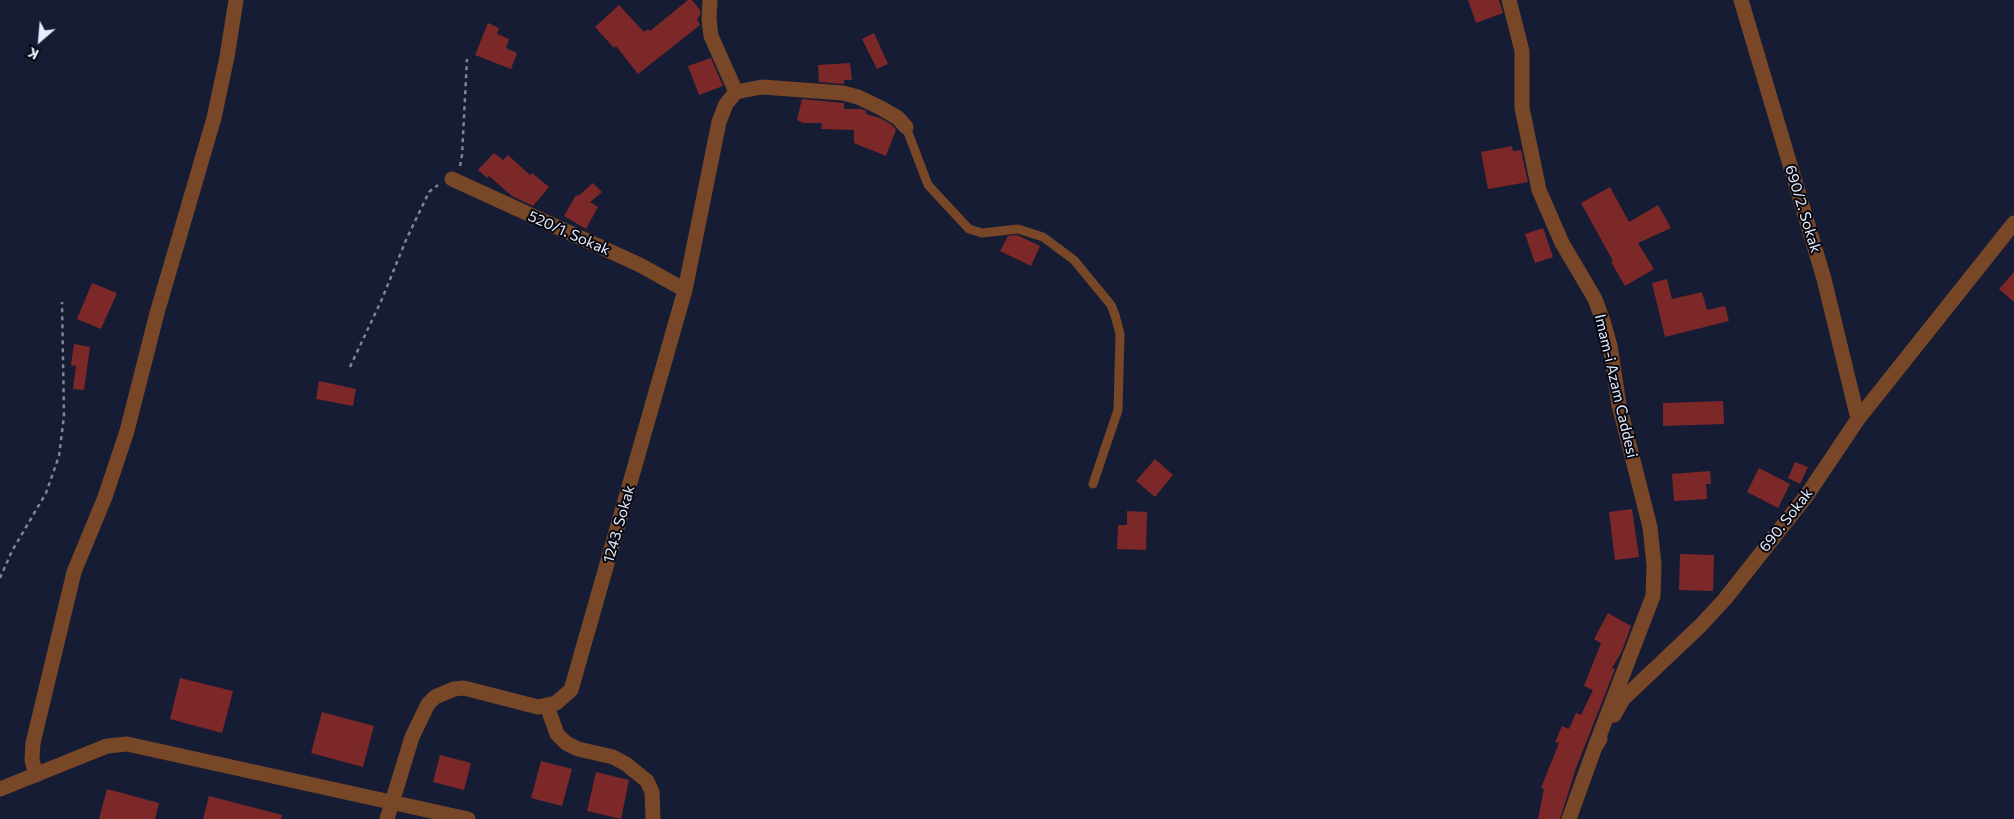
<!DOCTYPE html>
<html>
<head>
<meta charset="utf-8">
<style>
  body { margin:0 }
  #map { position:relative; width:2014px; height:819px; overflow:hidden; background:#171c35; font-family:Commissioner,sans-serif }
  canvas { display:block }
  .north { position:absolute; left:15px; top:15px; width:50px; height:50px; -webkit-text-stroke:4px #060812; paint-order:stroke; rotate:207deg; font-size:14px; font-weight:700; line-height:20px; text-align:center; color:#e7ecfd }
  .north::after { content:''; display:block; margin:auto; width:18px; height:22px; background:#e7ecfd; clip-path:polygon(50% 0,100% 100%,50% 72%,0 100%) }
</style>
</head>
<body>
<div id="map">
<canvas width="2014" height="819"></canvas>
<div class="north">K</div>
</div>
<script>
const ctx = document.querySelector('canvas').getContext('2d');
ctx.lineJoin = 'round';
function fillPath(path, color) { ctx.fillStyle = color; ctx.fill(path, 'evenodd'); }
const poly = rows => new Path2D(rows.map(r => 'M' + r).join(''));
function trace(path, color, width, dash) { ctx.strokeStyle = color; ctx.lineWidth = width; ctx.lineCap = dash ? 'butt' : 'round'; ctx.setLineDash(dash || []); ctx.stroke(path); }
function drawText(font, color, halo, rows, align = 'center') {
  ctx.font = font + ' Commissioner,sans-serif'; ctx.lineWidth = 4; ctx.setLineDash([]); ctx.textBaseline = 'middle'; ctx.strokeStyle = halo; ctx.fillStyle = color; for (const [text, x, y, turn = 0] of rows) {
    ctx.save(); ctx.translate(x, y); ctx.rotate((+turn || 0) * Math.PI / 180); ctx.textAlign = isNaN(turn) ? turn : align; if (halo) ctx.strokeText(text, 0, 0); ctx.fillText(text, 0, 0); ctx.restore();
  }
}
const building = poly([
  [688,0,692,0,700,10,700,16,697,19,700,25,638,74,616,46,614,48,595,27,619,5,644,32,648,29,650,31],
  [1468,0,1499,0,1503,13,1476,23],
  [488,23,499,28,497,34,509,39,506,48,517,53,511,69,475,55],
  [874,33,888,64,877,69,862,39],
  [711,58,723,86,699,95,688,66],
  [850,63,852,80,844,80,844,84,819,82,818,65],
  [802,99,844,103,844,109,861,109,866,111,866,114,880,118,892,125,896,130,886,156,854,143,854,130,821,129,822,123,803,123,797,120],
  [1512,146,1513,151,1521,150,1528,182,1488,189,1481,152],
  [494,153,503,160,508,155,530,175,532,173,549,187,533,206,512,196,489,176,487,178,478,170],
  [593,183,602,192,590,202,598,207,586,229,564,216,576,195,578,196],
  [1610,187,1629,222,1658,205,1671,228,1638,243,1654,269,1625,286,1611,262,1613,261,1581,203],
  [1543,228,1553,257,1535,263,1525,234],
  [1017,235,1040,246,1031,266,1000,251,1008,236],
  [2014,272,2014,302,1999,289],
  [1667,279,1672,299,1702,292,1707,310,1725,306,1729,321,1665,337,1652,283],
  [92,283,117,293,101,329,77,319],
  [74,344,90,347,84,390,73,389,76,366,71,365],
  [319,381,356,389,353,406,316,399],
  [1723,401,1724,424,1663,426,1663,403],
  [1155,459,1173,475,1155,497,1136,481],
  [1795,462,1808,467,1800,484,1788,478],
  [1759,468,1790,484,1778,508,1747,492],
  [1710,471,1711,484,1706,484,1707,499,1674,501,1672,474],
  [1632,509,1639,557,1615,560,1609,512],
  [1127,511,1147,512,1146,550,1117,549,1118,525,1127,525],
  [1680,554,1714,555,1713,591,1679,590],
  [1608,613,1631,626,1622,651,1612,668,1615,669,1576,768,1560,819,1538,819,1544,789,1541,788,1559,743,1555,742,1562,726,1569,729,1576,713,1581,715,1593,690,1584,686,1601,643,1594,639],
  [180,678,233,691,222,733,170,719],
  [322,712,374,726,363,767,311,753],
  [440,755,471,763,464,790,433,782],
  [541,761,572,769,562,806,531,798],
  [596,772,629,780,621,819,587,811],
  [107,789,159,803,155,819,99,819],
  [209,796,282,815,281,819,203,819]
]);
const path = poly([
  [460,166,462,155,467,59],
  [350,367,382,299,406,240,429,192,438,185],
  [0,578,12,551,46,493,59,456,64,416,62,302]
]);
const lane = poly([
  [906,127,928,185,969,229,982,233,1018,229,1043,237,1074,260,1111,305,1115,315,1120,334,1118,410,1093,484]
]);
const street = poly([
  [710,0,709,19,711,36,736,92],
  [1509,0,1522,51,1522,108,1539,190,1562,243,1595,299,1603,321,1610,346,1619,405,1650,527,1654,565,1653,596,1595,747],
  [1741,0,1824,279,1858,419],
  [736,92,762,87,843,93,858,97,881,108,898,118,906,127],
  [452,179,640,265,685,290],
  [547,706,557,734,566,743,578,749,613,757,626,764,647,781,652,792,653,819],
  [1614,715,1623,699,1700,626,1725,599,1807,495,1858,419,2014,223],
  [36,775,32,760,33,743,74,572,105,497,127,431,157,313,214,118,227,57,236,0],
  [0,789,107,746,127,744,468,819],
  [387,819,412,737,428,704,435,697,454,689,464,688,538,707,556,703,571,690,685,290,719,122,726,104,736,92],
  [1569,819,1595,747,1600,739]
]);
const streetNames = [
  ["690/2. Sokak",1803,209,73],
  ["520/1. Sokak",569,233,24],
  ["Imam-i Azam Caddesi",1616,386,77],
  ["690. Sokak",1786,520,-52],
  ["1243. Sokak",619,524,-74]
];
fillPath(building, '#7c2828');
trace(path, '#7f8499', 2.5, [4, 4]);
trace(lane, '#774728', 9);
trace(street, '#774728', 15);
drawText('15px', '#e7ecfd', '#060812', streetNames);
</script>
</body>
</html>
